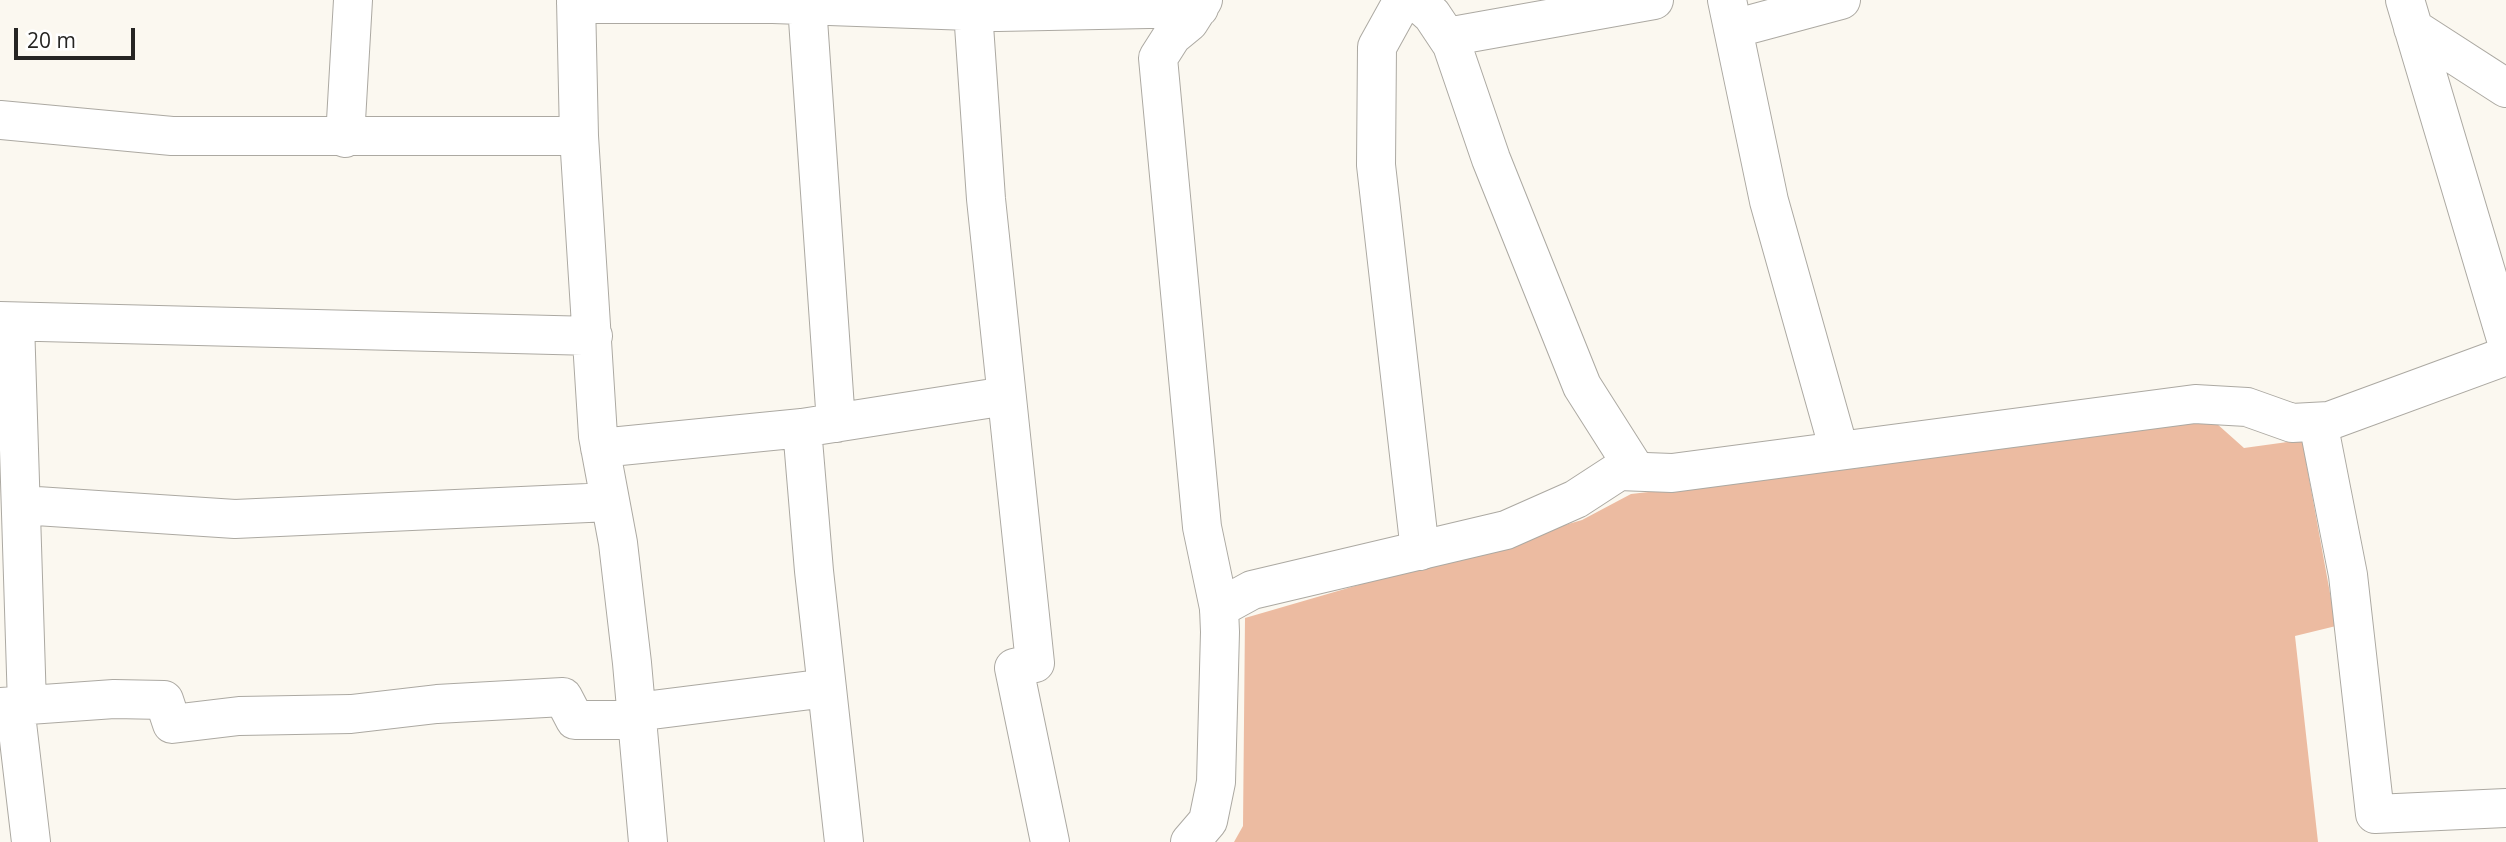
<!DOCTYPE html>
<html>
<head>
<meta charset="utf-8">
<style>
  body { margin:0 }
  #map { position:relative; width:2506px; height:842px; overflow:hidden; background:#fbf8f0; font-family:"Open Sans",sans-serif }
  canvas { display:block }
  .scale { position:absolute; left:14px; top:28px; width:121px; height:32px; box-sizing:border-box; border:4px solid #262523; border-top:0; padding-left:9px; font-size:21px; line-height:24px; white-space:nowrap; color:#262523; -webkit-text-stroke:5px #fff; paint-order:stroke }
</style>
</head>
<body>
<div id="map">
<canvas width="2506" height="842"></canvas>
<div class="scale">20 m</div>
</div>
<script>
const ctx = document.querySelector('canvas').getContext('2d');
ctx.lineJoin = 'round';
function fillPath(path, color) { ctx.fillStyle = color; ctx.fill(path, 'evenodd'); }
const poly = rows => new Path2D(rows.map(r => 'M' + r).join(''));
function trace(path, color, width, dash) { ctx.strokeStyle = color; ctx.lineWidth = width; ctx.lineCap = dash ? 'butt' : 'round'; ctx.setLineDash(dash || []); ctx.stroke(path); }
const green = poly([
  [2207,415,2244,448,2302,440,2336,626,2295,636,2318,842,1234,842,1243,826,1245,618,1582,520,1631,494,1867,467]
]);
const minor = poly([
  [576,0,579,136,598,436,618,543,632,663,648,842],
  [1203,0,1189,22,1172,36,1158,58,1202,527,1219,608],
  [1403,0,1377,47,1376,165,1420,551],
  [1415,0,1432,15,1452,45,1491,159,1582,386,1636,471],
  [1727,0,1769,201,1839,450],
  [2405,0,2506,339],
  [576,4,773,4,998,12,1199,8],
  [807,5,836,423],
  [973,11,986,199,1035,663,1014,668,1050,842],
  [2413,28,2506,88],
  [1733,29,1841,0],
  [1447,37,1654,0],
  [0,120,172,136,579,136],
  [345,138,353,0],
  [0,321,593,336],
  [15,322,27,705],
  [2318,422,2348,575,2375,814,2506,808],
  [802,428,814,571,844,842],
  [600,448,802,428,1006,396],
  [21,505,235,519,610,502],
  [15,706,31,842],
  [0,707,114,699,164,700,172,724,239,716,351,714,437,704,563,697,575,720,637,720],
  [636,712,827,688]
]);
const tertiary = poly([
  [1190,842,1208,821,1216,782,1220,632,1219,608,1252,590,1506,530,1576,499,1619,471,1672,473,2195,404,2247,407,2292,423,2329,421,2506,356]
]);
fillPath(green, '#ecbba1');
trace(minor, '#aca9a2', 40);
trace(tertiary, '#aca9a2', 40);
trace(minor, '#fff', 38);
trace(tertiary, '#fff', 38);
</script>
</body>
</html>
